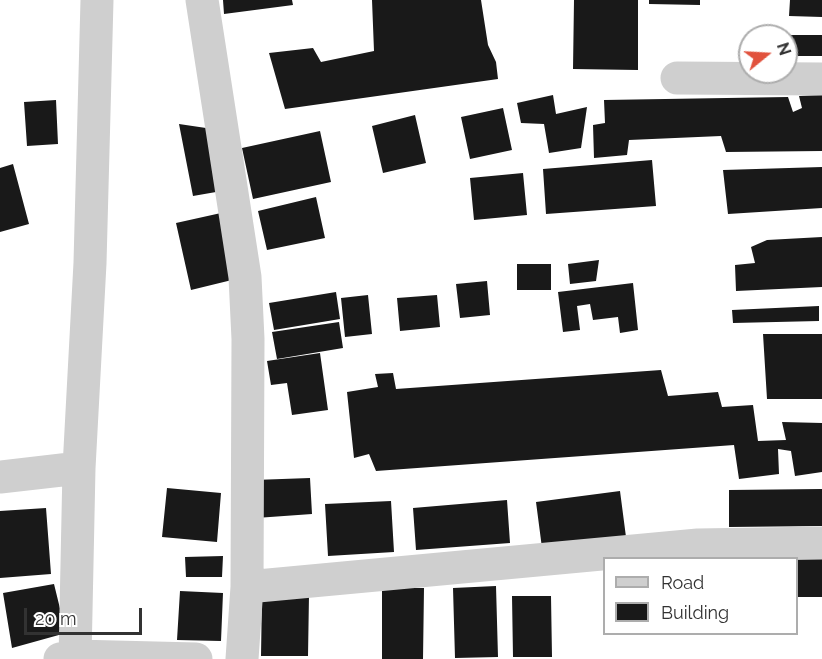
<!DOCTYPE html>
<html>
<head>
<meta charset="utf-8">
<style>
  body { margin:0 }
  #map { position:relative; width:822px; height:659px; overflow:hidden; background:#fff; font-family:Raleway,sans-serif }
  canvas { display:block }
  .legend { position:absolute; left:603px; top:557px; width:195px; height:78px; box-sizing:border-box; background:#fff; border:2px solid #adadad; margin:0; padding:8px 10px; list-style:none; font-size:18px; color:#323232 }
  .legend li { display:flex; align-items:center; gap:12px; height:30px }
  .legend b { width:30px; border:2px solid #adadad }
  .north { position:absolute; left:738px; top:24px; width:60px; height:60px; box-sizing:border-box; background:#fff; border:2px solid #adadad; border-radius:50%; rotate:72deg; font-size:16px; font-weight:700; line-height:24px; text-align:center; color:#323232 }
  .north::after { content:''; display:block; margin:auto; width:21px; height:27px; background:#e1523d; clip-path:polygon(50% 0,100% 100%,50% 72%,0 100%) }
  .scale { position:absolute; left:24px; top:608px; width:118px; height:27px; box-sizing:border-box; border:3px solid #323232; border-top:0; padding-left:8px; font-size:18px; line-height:21px; white-space:nowrap; color:#323232; -webkit-text-stroke:4px #fff; paint-order:stroke }
</style>
</head>
<body>
<div id="map">
<canvas width="822" height="659"></canvas>
<ul class="legend">
<li><b style="height:8px;background:#cfcfcf"></b>Road</li>
<li><b style="height:16px;background:#191919"></b>Building</li>
</ul>
<div class="north">N</div>
<div class="scale">20 m</div>
</div>
<script>
const ctx = document.querySelector('canvas').getContext('2d');
ctx.lineJoin = 'round';
function fillPath(path, color) { ctx.fillStyle = color; ctx.fill(path, 'evenodd'); }
const poly = rows => new Path2D(rows.map(r => 'M' + r).join(''));
function trace(path, color, width, dash) { ctx.strokeStyle = color; ctx.lineWidth = width; ctx.lineCap = dash ? 'butt' : 'round'; ctx.setLineDash(dash || []); ctx.stroke(path); }
const building = poly([
  [223,0,292,0,293,5,224,14],
  [372,0,481,0,488,45,496,62,498,79,285,109,269,53,313,48,321,62,374,51],
  [574,0,638,0,638,70,573,69],
  [649,0,700,0,700,5,649,4],
  [790,0,822,0,822,17,789,16],
  [786,35,822,35,822,56,786,56],
  [553,95,556,114,587,107,581,148,549,153,544,124,521,123,517,103],
  [822,95,822,151,726,152,721,136,629,140,627,155,594,158,593,125,605,123,604,100,788,97,793,112,802,108,799,96],
  [56,100,58,144,27,146,24,102],
  [503,108,512,150,470,159,461,117],
  [415,115,426,163,383,173,372,126],
  [179,124,206,128,216,192,193,196],
  [320,131,331,182,253,199,242,148],
  [652,160,656,206,546,214,543,169],
  [13,164,29,224,0,232,0,168],
  [822,167,822,208,728,214,723,170],
  [523,173,527,215,474,220,470,178],
  [316,197,325,238,267,250,258,211],
  [221,213,236,279,191,290,176,223],
  [822,237,822,287,736,291,735,265,755,263,751,247,767,240],
  [599,260,596,281,570,284,568,264],
  [517,264,551,264,551,290,517,290],
  [487,281,490,315,460,318,456,284],
  [633,283,638,330,620,333,618,317,593,320,590,304,577,306,580,330,563,332,558,292],
  [336,292,340,319,274,330,269,303],
  [368,295,372,334,345,337,341,298],
  [437,295,440,327,400,331,397,298],
  [819,306,819,321,733,323,732,310],
  [339,322,343,348,277,359,272,332],
  [763,334,822,334,822,399,767,399],
  [320,353,328,410,292,415,287,383,271,385,267,361],
  [661,370,668,396,718,392,722,407,753,405,758,441,786,440,782,422,822,423,822,472,795,476,791,451,778,449,779,474,739,479,734,445,376,471,369,454,354,458,347,392,378,387,375,374,393,373,396,389],
  [310,478,312,514,256,518,254,480],
  [167,488,221,493,217,542,162,537],
  [822,489,822,526,729,527,729,490],
  [620,491,626,537,542,548,536,502],
  [507,500,510,543,416,550,413,508],
  [391,501,394,552,328,556,325,504],
  [46,508,51,574,0,578,0,511],
  [223,556,222,577,186,577,185,557],
  [822,558,822,597,796,597,796,559],
  [54,584,66,633,12,648,3,593],
  [496,586,498,657,455,658,453,588],
  [382,588,424,588,423,659,382,659],
  [180,591,223,593,221,641,177,640],
  [262,594,309,595,308,656,261,656],
  [512,596,551,596,552,657,513,657]
]);
const minor = poly([
  [202,0,245,277,248,339,247,587,242,659],
  [677,78,822,79],
  [0,477,79,468],
  [247,587,698,545,822,543],
  [60,659,75,656,196,659],
  [75,659,79,468,90,263,97,0]
]);
fillPath(building, '#191919');
trace(minor, '#cfcfcf', 33);
</script>
</body>
</html>
